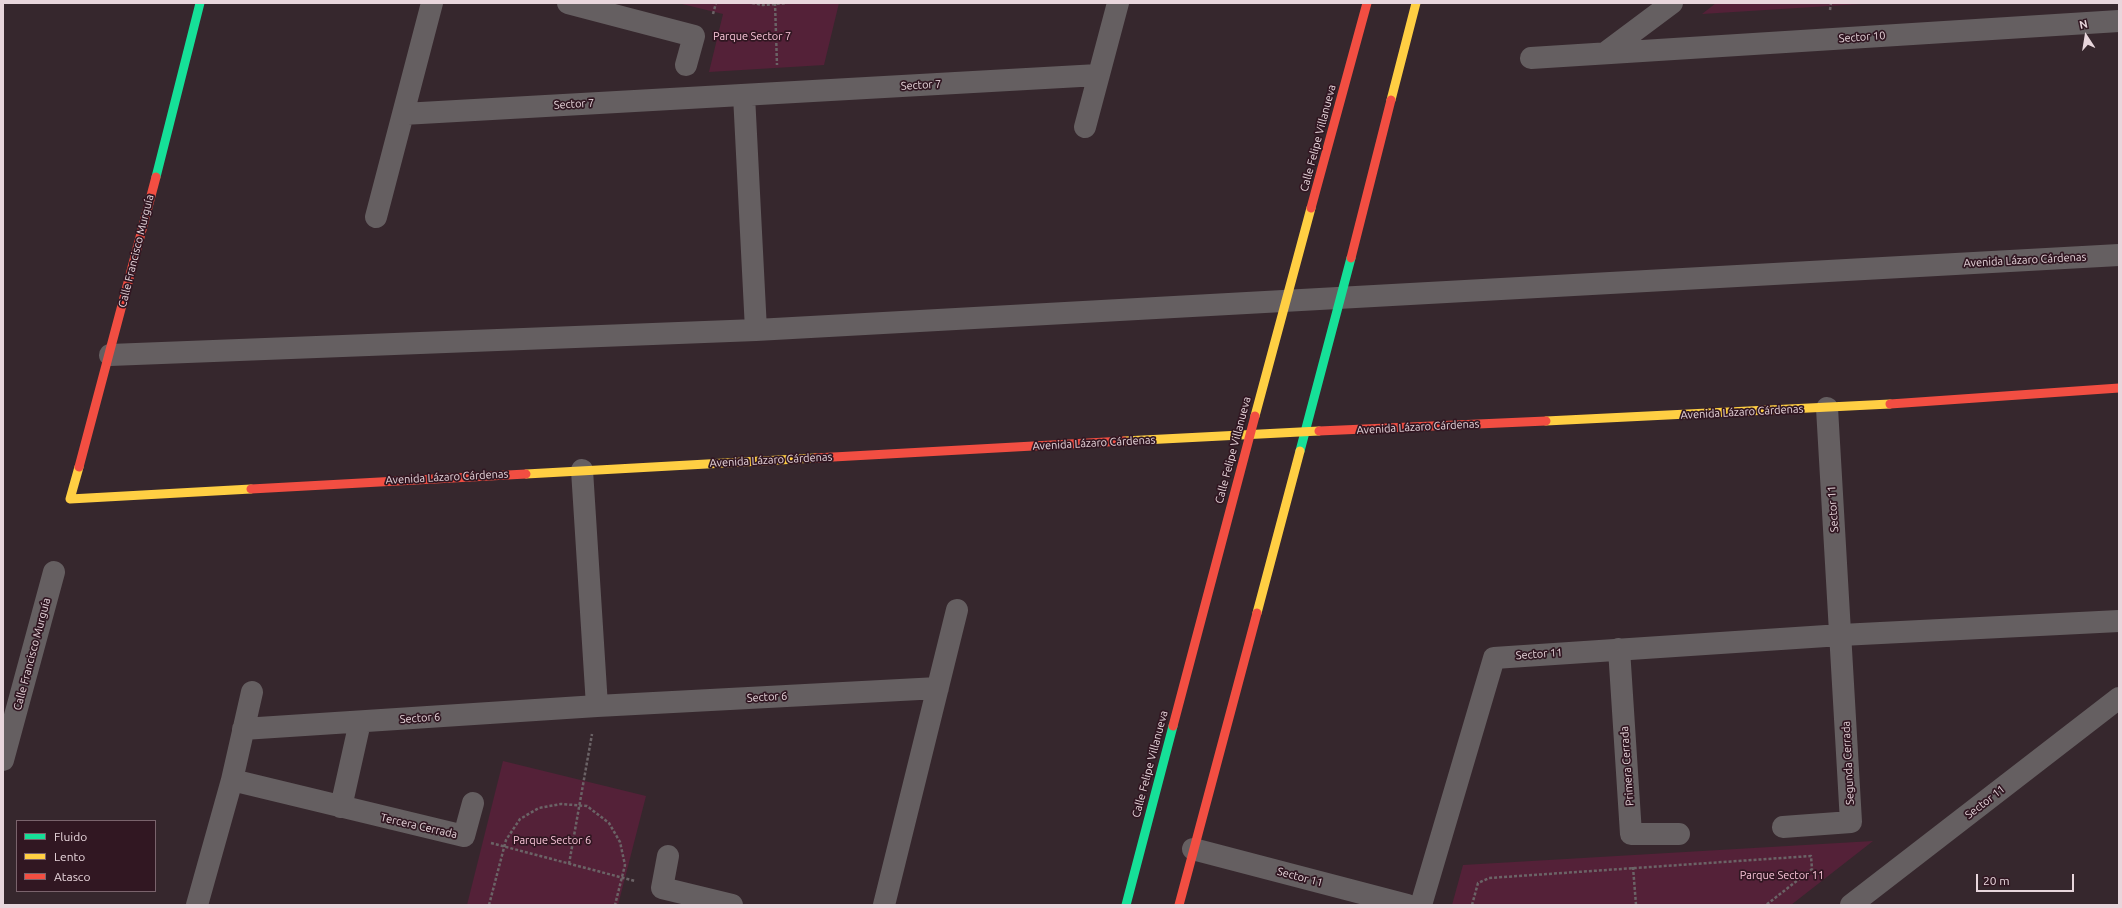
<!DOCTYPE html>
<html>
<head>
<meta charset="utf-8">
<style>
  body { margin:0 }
  #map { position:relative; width:2122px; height:908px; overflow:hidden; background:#36272d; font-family:Ubuntu,sans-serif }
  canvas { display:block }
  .frame { position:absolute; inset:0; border:4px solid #e8d6dc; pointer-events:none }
  .legend { position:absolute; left:16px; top:820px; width:140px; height:72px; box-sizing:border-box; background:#311722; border:1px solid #7a636c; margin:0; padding:5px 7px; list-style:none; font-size:12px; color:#e8d6dc }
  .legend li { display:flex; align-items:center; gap:8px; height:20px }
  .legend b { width:20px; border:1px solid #7a636c }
  .north { position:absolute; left:2066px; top:16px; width:40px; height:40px; -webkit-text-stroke:3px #311722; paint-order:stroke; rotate:348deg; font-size:11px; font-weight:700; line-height:16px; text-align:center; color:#e8d6dc }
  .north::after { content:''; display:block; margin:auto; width:14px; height:18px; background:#e8d6dc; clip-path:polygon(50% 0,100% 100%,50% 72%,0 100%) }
  .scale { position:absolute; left:1976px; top:874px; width:98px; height:18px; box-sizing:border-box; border:2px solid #e8d6dc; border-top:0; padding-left:5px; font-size:12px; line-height:14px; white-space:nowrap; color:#e8d6dc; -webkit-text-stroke:3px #311722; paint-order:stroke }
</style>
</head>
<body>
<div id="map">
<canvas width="2122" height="908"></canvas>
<div class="frame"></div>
<ul class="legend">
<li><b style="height:5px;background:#16e098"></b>Fluido</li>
<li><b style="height:5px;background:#ffcf43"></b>Lento</li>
<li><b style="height:5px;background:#f24e42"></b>Atasco</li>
</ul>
<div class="north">N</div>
<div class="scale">20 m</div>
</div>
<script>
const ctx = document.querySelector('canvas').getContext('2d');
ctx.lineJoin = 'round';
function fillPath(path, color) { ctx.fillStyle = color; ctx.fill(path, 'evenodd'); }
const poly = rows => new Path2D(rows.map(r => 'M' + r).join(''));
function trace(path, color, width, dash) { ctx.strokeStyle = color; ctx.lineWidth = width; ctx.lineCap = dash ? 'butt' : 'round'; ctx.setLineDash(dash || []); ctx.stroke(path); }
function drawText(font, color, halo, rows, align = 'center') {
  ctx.font = font + ' Ubuntu,sans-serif'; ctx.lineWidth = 3.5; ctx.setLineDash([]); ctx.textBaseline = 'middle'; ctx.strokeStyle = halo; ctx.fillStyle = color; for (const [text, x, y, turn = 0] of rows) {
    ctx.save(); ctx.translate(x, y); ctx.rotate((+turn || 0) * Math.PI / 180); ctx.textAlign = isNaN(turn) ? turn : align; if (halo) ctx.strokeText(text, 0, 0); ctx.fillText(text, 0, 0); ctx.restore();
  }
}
const green = poly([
  [839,3,824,65,709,72,723,14,682,4],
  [1716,3,1877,3,1702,14],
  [503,761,646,796,618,905,467,905],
  [1873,841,1791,905,1452,905,1463,865]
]);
const path = poly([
  [752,3,763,5,787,3],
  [775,3,777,65],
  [1830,10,1831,3],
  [713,14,716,3],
  [491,843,635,881],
  [569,864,592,734],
  [1633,867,1636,905],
  [489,905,506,840,520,819,539,808,561,804,587,806,609,823,620,842,625,865,615,905],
  [1472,905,1478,883,1489,878,1811,856,1812,869,1766,905]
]);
const street = poly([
  [568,3,694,36,686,65],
  [1605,53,1672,3],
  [1531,58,2119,21],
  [744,95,756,330],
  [403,114,1098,75],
  [1085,127,1118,3],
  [376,217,432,3],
  [110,355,756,330,2119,255],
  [582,470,597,706],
  [1619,649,1631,834,1679,834],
  [243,729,597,706,938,688],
  [3,760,54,572],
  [232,780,464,836,473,803],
  [341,807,360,722],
  [1783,827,1851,822,1827,408],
  [1193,849,1407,905],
  [668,856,662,888,732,905],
  [197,905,232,780,252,692],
  [884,905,957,610],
  [1421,905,1494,658,1841,635,2119,621],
  [1851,905,2119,698]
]);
const fast = poly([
  [156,177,200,3],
  [1300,451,1351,258],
  [1126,905,1173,726]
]);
const slow = poly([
  [1391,100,1416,3],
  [1255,416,1311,208],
  [1546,421,1890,404],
  [1124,441,1319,431],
  [79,467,70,499,251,489],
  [526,474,815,458],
  [1257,613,1300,451]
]);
const jam = poly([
  [1311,208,1367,3],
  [1351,258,1391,100],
  [1890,404,2119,388],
  [1319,431,1546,421],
  [815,458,1124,441],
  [79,467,156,177],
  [251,489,526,474],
  [1173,726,1255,416],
  [1179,905,1257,613]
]);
const parkNames = [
  ["Parque Sector 7",752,36],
  ["Parque Sector 6",552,840],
  ["Parque Sector 11",1782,875]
];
const streetNames = [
  ["Sector 10",1862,37,-4],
  ["Sector 7",921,85,-3],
  ["Sector 7",574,104,-3],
  ["Calle Felipe Villanueva",1318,138,-75],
  ["Calle Francisco Murguía",136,251,-76],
  ["Avenida Lázaro Cárdenas",2025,260,-3],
  ["Avenida Lázaro Cárdenas",1742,412,-3],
  ["Avenida Lázaro Cárdenas",1418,427,-3],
  ["Avenida Lázaro Cárdenas",1094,443,-3],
  ["Calle Felipe Villanueva",1233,450,-75],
  ["Avenida Lázaro Cárdenas",771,460,-3],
  ["Avenida Lázaro Cárdenas",447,477,-3],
  ["Sector 11",1833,509,-94],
  ["Calle Francisco Murguía",32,654,-75],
  ["Sector 11",1539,654,-4],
  ["Sector 6",767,697,-3],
  ["Sector 6",420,718,-4],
  ["Segunda Cerrada",1848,763,-93],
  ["Calle Felipe Villanueva",1150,764,-75],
  ["Primera Cerrada",1627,766,-94],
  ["Sector 11",1985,802,-38],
  ["Tercera Cerrada",419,826,13],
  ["Sector 11",1300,877,15]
];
fillPath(green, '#542138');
trace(path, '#6b6366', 2.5, [3, 2]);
trace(street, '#655f61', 22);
trace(fast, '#16e098', 9);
trace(slow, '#ffcf43', 9);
trace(jam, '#f24e42', 9);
drawText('11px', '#f8c4d7', '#311722', parkNames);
drawText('11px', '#e8d6dc', '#311722', streetNames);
</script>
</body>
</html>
